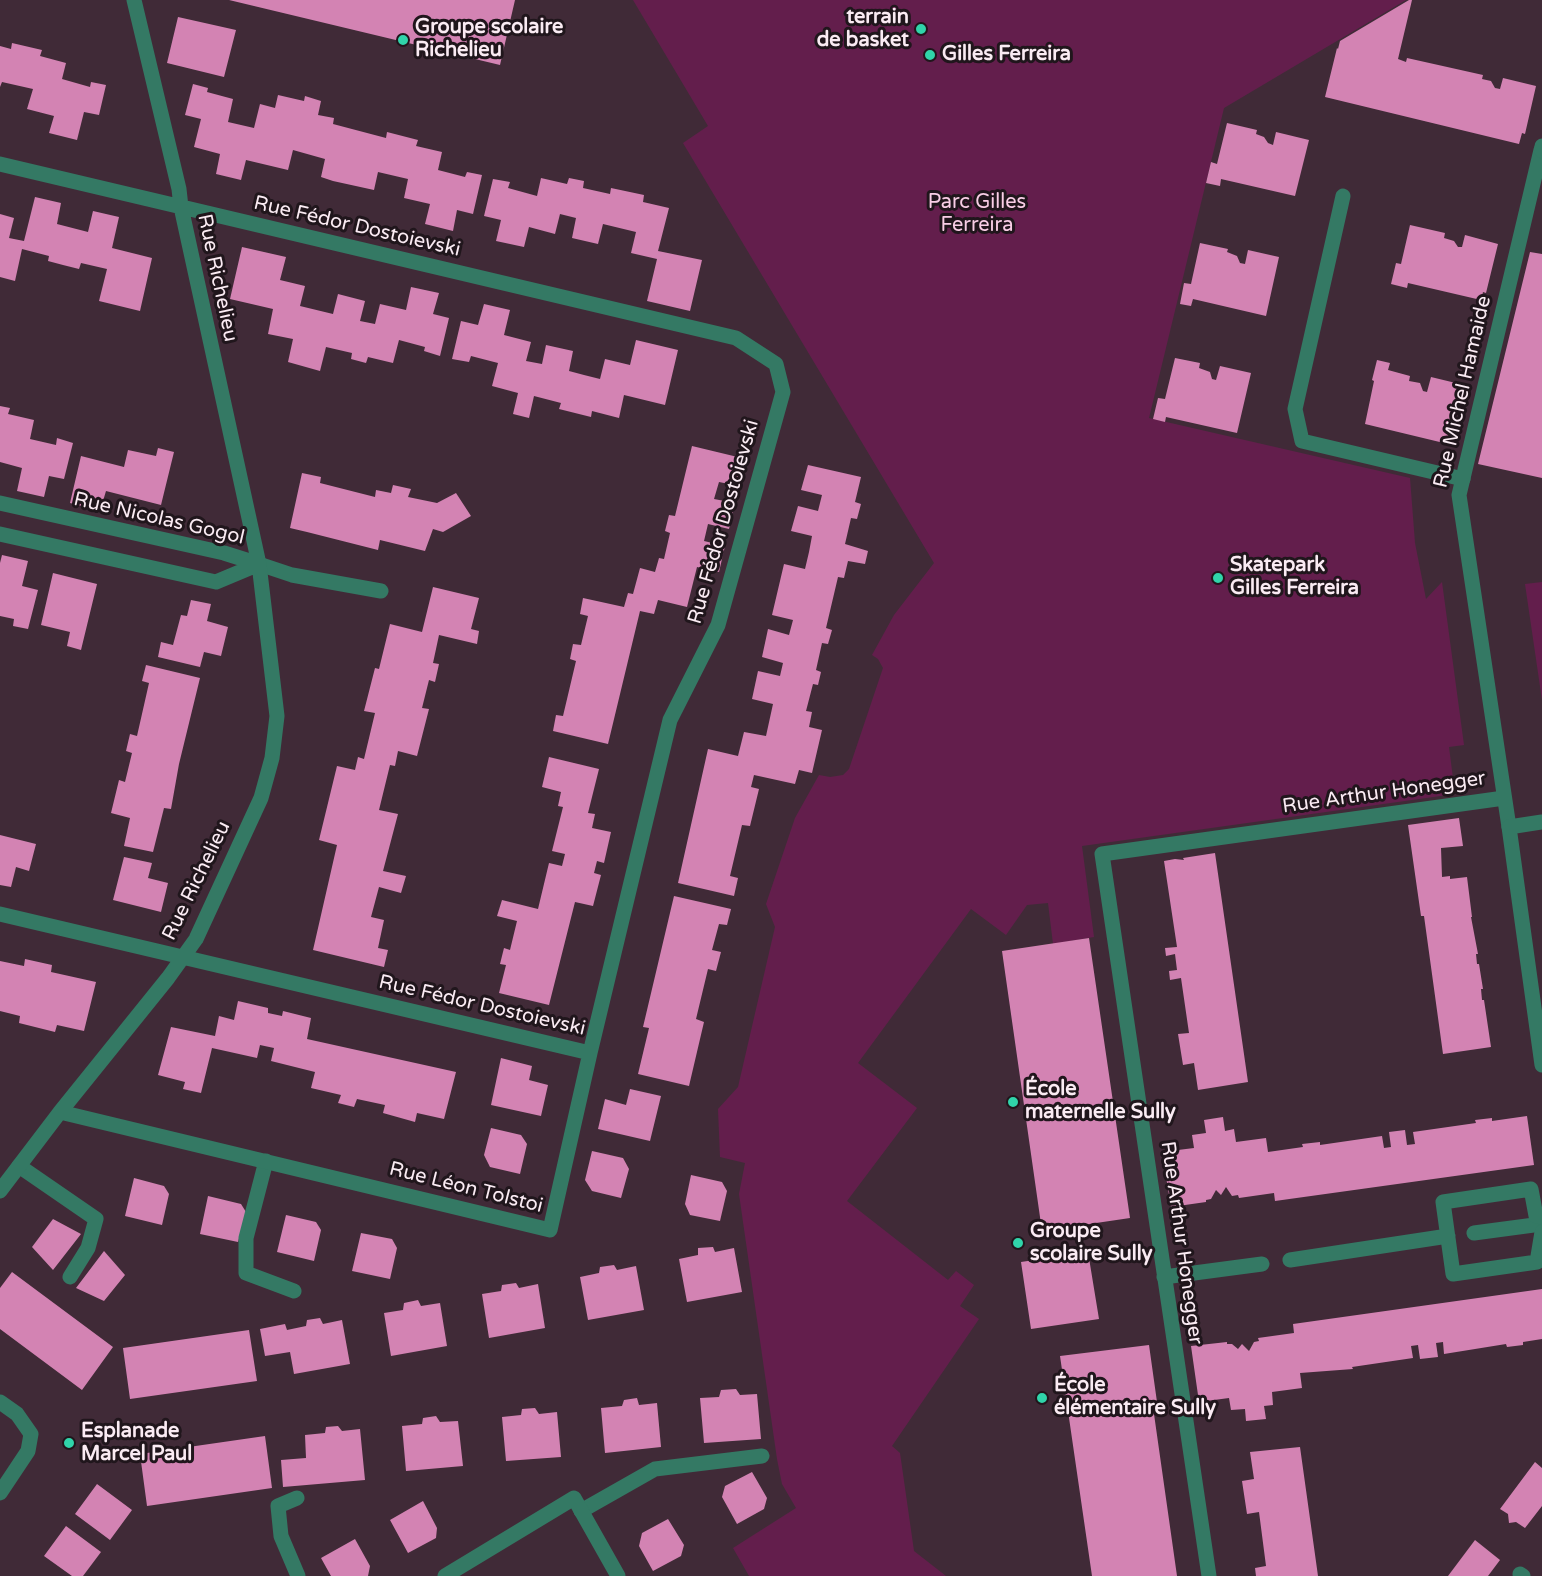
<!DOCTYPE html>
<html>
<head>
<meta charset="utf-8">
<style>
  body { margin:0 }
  canvas { display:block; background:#402a37 }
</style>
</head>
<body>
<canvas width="1542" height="1576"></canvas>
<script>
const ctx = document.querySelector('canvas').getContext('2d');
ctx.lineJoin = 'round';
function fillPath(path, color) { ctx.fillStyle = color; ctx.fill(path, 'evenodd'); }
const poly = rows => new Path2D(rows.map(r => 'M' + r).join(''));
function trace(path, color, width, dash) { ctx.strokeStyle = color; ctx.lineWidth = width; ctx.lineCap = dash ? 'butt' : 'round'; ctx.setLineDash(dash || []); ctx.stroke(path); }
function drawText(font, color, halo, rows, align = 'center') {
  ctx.font = font + ' "Varela Round",sans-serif'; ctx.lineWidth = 6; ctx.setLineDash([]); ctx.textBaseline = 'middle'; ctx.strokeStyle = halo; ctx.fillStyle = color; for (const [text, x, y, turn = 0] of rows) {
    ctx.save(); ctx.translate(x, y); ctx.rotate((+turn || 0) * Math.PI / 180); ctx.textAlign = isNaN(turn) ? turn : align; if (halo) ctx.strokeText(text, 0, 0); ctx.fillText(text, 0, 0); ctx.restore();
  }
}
const green = poly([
  [633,0,1406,0,1224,108,1149,418,1410,478,1415,543,1426,599,1442,582,1464,745,1449,747,1455,794,1082,846,1094,937,1053,944,1048,903,1027,905,1006,935,971,909,858,1063,917,1108,847,1201,948,1280,956,1271,974,1285,960,1306,979,1319,892,1446,900,1453,914,1551,946,1576,749,1576,733,1548,796,1508,782,1484,777,1459,739,1194,745,1163,720,1157,718,1109,738,1087,775,927,766,904,795,818,819,775,830,777,843,775,849,769,883,668,878,659,872,655,894,615,934,563,683,143,708,126],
  [1542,582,1542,700,1525,584]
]);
const building = poly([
  [229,0,515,0,500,65],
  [1409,0,1412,0,1398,59,1406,62,1407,58,1483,75,1482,79,1491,81,1495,88,1500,89,1503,78,1536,86,1525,134,1522,133,1519,144,1325,97,1337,48,1338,49,1340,41],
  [178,17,236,30,224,77,167,63],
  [12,43,42,50,40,56,66,63,62,79,90,87,91,82,106,85,99,115,84,112,77,140,49,133,54,116,27,109,33,89,2,82,0,87,0,46,11,49],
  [193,84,208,88,207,92,233,99,228,122,254,128,260,104,275,108,278,95,304,101,305,96,321,101,318,115,334,118,333,124,386,138,387,132,418,140,416,146,442,152,438,170,465,177,467,172,482,175,473,214,457,210,453,231,425,224,430,204,404,198,408,179,378,172,374,190,333,181,321,177,325,159,293,150,288,170,246,160,241,180,216,174,220,154,194,147,201,119,185,115],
  [1227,123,1257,130,1256,134,1264,137,1268,143,1273,145,1276,132,1309,140,1295,196,1221,179,1220,186,1206,183,1211,162,1217,164],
  [541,178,567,184,569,178,584,181,583,188,610,194,611,188,644,195,643,202,669,208,658,251,702,260,690,311,647,301,657,259,631,253,636,232,603,224,598,244,572,238,576,218,560,214,555,234,529,227,524,247,496,241,501,220,484,216,493,179,510,182,508,188,537,196],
  [35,197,61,203,57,224,88,232,93,211,119,217,112,248,152,258,140,311,99,301,107,269,81,263,79,269,63,265,48,261,49,256,22,249,15,281,0,277,0,214,14,218,9,238,24,241],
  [1410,225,1445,233,1444,238,1454,241,1458,247,1462,247,1465,235,1498,244,1486,293,1483,292,1481,300,1408,283,1407,288,1391,284,1396,263,1401,264],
  [1200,243,1228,249,1227,252,1237,256,1240,263,1245,264,1248,250,1279,257,1266,316,1193,299,1191,306,1180,304,1184,283,1191,284],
  [242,247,286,257,280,280,305,286,300,306,333,314,338,294,365,301,360,321,375,324,380,304,406,310,411,287,439,293,433,314,449,318,440,356,424,351,425,347,399,340,393,363,368,357,366,363,351,359,352,353,326,347,320,371,288,362,293,339,268,334,273,309,230,299],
  [1530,252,1542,254,1542,478,1478,464],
  [484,304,510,310,504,335,531,342,526,361,542,364,546,345,573,351,569,371,584,375,600,379,605,359,630,365,636,340,678,350,665,405,624,395,619,418,592,411,591,417,559,409,561,403,534,396,529,418,513,414,518,393,492,386,498,363,471,356,469,362,452,359,461,321,478,325],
  [1175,358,1200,363,1199,368,1210,372,1212,379,1216,380,1220,366,1251,373,1237,433,1166,417,1165,422,1153,419,1158,398,1165,399],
  [1377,360,1390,363,1388,370,1410,376,1409,381,1420,383,1423,391,1427,392,1431,377,1464,385,1452,435,1450,435,1448,444,1365,424,1374,381,1372,380],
  [0,406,10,408,8,414,34,420,30,439,56,445,57,438,73,443,64,479,49,476,44,497,17,491,22,468,0,462],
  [692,446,746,459,739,486,719,482,714,499,735,503,729,529,708,524,704,541,725,546,719,572,697,567,687,607,658,600,654,614,640,611,608,744,553,731,556,715,563,716,576,661,570,659,573,644,581,645,588,616,580,614,583,598,624,607,628,593,633,594,640,568,655,572,659,558,664,559,670,533,665,531,669,515,675,516],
  [158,448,174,452,161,505,106,491,100,511,70,503,81,456,124,467,128,450,156,456],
  [808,465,861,477,855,502,861,504,857,519,851,518,845,544,868,551,865,564,848,561,844,578,838,577,826,628,832,630,828,644,822,643,816,670,821,672,818,685,813,684,806,711,812,712,809,727,822,730,812,773,799,770,795,784,754,775,751,787,759,789,750,826,742,825,730,876,738,878,734,896,678,883,708,749,738,756,744,732,766,736,773,704,752,699,758,671,780,676,783,663,762,657,768,629,789,635,793,620,772,615,784,564,805,569,809,552,812,536,791,531,798,506,818,511,822,495,801,490],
  [302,473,321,477,320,483,375,497,376,490,391,493,393,485,411,489,408,497,437,503,456,493,471,516,443,532,433,529,425,551,380,540,378,550,307,532,290,528],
  [2,555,28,561,22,586,38,590,28,629,13,626,14,619,0,616,0,563],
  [53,573,97,584,81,650,67,646,70,632,41,625],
  [433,587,479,598,471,629,479,631,477,644,439,635,433,663,439,664,435,682,429,680,422,708,429,709,417,756,398,751,395,766,390,765,379,810,398,814,383,871,406,876,401,893,379,887,371,917,384,920,378,948,388,950,384,967,313,950,337,845,319,840,337,766,355,770,358,757,364,759,375,713,364,711,375,668,379,669,390,624,422,632],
  [191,600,211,604,207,621,228,627,221,656,204,652,200,667,158,657,161,642,173,645,181,615,187,616],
  [146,665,200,678,179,764,171,809,164,808,153,852,124,846,130,818,111,813,119,780,125,782,132,753,126,751,130,734,137,736,149,683,142,681],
  [549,757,599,769,588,813,595,814,592,828,611,832,604,863,597,861,594,873,601,875,593,906,575,902,549,1005,499,993,506,965,500,964,504,948,510,950,517,921,497,916,502,900,538,909,549,863,562,866,565,854,552,851,563,807,558,806,561,792,542,787],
  [1459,818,1463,846,1441,848,1442,877,1450,876,1450,879,1467,877,1472,917,1471,917,1478,954,1476,954,1477,964,1479,964,1483,989,1481,989,1482,1000,1484,1000,1491,1047,1443,1054,1424,916,1421,916,1408,825],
  [0,835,36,844,29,871,16,867,11,887,0,885],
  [1215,853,1248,1082,1198,1090,1194,1063,1183,1065,1178,1034,1189,1033,1181,978,1170,980,1169,971,1177,970,1175,954,1166,956,1165,948,1177,947,1164,861,1175,859,1184,860,1183,858],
  [124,857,152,863,148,878,168,883,161,912,113,900],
  [674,896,731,909,727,925,719,924,712,950,721,952,716,971,708,969,696,1019,704,1022,689,1086,638,1074,649,1028,643,1027],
  [1089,938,1130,1218,1042,1231,1002,951],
  [25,959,52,965,51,972,96,982,84,1031,57,1025,55,1032,19,1023,20,1016,0,1011,0,961,24,966],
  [238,1001,268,1008,268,1013,282,1016,283,1011,311,1018,307,1039,456,1072,444,1119,417,1113,415,1122,383,1113,385,1105,357,1099,354,1107,338,1103,341,1095,311,1088,315,1072,271,1061,274,1048,260,1045,257,1058,212,1048,201,1093,183,1089,185,1082,158,1075,171,1027,215,1036,219,1016,234,1020],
  [501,1058,532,1066,529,1080,548,1085,541,1116,491,1105],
  [630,1089,661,1096,650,1141,598,1129,605,1099,626,1105],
  [1527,1116,1534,1165,1275,1201,1274,1193,1239,1198,1238,1195,1232,1196,1226,1187,1221,1195,1216,1190,1211,1199,1206,1200,1206,1202,1171,1207,1162,1152,1194,1148,1192,1135,1206,1133,1204,1120,1223,1117,1225,1131,1234,1129,1236,1142,1266,1138,1268,1152,1303,1147,1302,1144,1320,1142,1320,1145,1382,1136,1384,1148,1391,1147,1389,1132,1405,1130,1407,1145,1415,1144,1413,1132,1476,1123,1475,1120,1492,1118,1492,1121],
  [491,1128,521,1135,527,1144,520,1174,490,1167,484,1155],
  [592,1151,623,1158,629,1169,621,1198,592,1191,585,1180],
  [691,1175,722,1182,727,1191,720,1221,690,1215,685,1204],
  [134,1178,164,1186,169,1194,162,1225,125,1216],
  [208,1196,241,1204,246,1212,238,1242,200,1234],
  [286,1215,316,1222,321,1230,314,1261,277,1252],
  [53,1219,81,1234,53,1270,32,1247],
  [361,1233,392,1239,397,1248,390,1279,352,1271],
  [713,1247,715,1252,734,1248,742,1292,687,1302,679,1259,698,1255,698,1248],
  [104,1251,125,1275,104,1301,76,1288],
  [1088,1252,1099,1319,1031,1329,1021,1262],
  [614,1265,617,1270,636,1266,644,1310,588,1320,580,1277,599,1273,600,1267],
  [12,1272,113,1347,82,1390,0,1329,0,1288],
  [516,1283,519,1288,538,1284,545,1328,489,1338,482,1294,501,1291,502,1285],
  [1542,1289,1542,1339,1523,1342,1523,1345,1507,1347,1506,1344,1444,1354,1443,1342,1436,1343,1438,1357,1420,1359,1418,1345,1411,1346,1413,1358,1352,1367,1353,1369,1300,1373,1302,1388,1272,1392,1273,1405,1264,1406,1266,1419,1246,1421,1245,1409,1231,1410,1229,1398,1199,1402,1191,1346,1227,1342,1227,1344,1232,1344,1238,1349,1242,1344,1249,1351,1254,1342,1259,1341,1258,1338,1294,1333,1293,1324],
  [418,1300,421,1306,440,1303,447,1346,391,1356,384,1313,403,1310,404,1303],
  [320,1318,323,1324,342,1320,350,1364,294,1374,290,1352,265,1356,260,1329,285,1324,287,1330,306,1326,307,1320],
  [249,1330,257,1381,130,1399,123,1348],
  [1149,1345,1157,1402,1153,1407,1177,1576,1092,1576,1060,1356],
  [736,1389,740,1395,757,1394,761,1439,704,1443,700,1398,719,1397,721,1390],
  [637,1398,639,1405,657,1403,661,1447,605,1453,601,1408,622,1406,624,1400],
  [535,1408,539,1414,557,1412,561,1457,506,1461,502,1417,521,1415,522,1409],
  [436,1416,440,1422,458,1421,463,1466,406,1471,402,1426,422,1424,423,1418],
  [338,1426,342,1431,360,1429,365,1480,283,1487,281,1460,306,1458,305,1435,325,1433,326,1427],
  [265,1436,272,1488,147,1506,140,1454],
  [1300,1447,1318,1576,1256,1576,1255,1568,1266,1566,1259,1512,1247,1514,1242,1481,1254,1479,1250,1452],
  [1535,1462,1542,1468,1542,1506,1525,1528,1516,1522,1509,1523,1508,1514,1500,1509],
  [752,1472,767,1498,764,1509,737,1524,722,1497,725,1486],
  [97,1484,132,1510,110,1540,75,1514],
  [423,1501,437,1528,436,1538,408,1553,390,1520],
  [668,1519,684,1545,681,1556,653,1571,639,1546,642,1533],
  [66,1526,101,1552,83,1576,72,1576,44,1556],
  [355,1539,370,1566,368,1576,331,1576,321,1558],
  [1475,1540,1500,1560,1488,1576,1448,1576]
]);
const service = poly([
  [1343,196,1295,409,1302,441,1463,479],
  [259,564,292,575,381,591],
  [266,1161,246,1238,246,1273,294,1291],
  [19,1166,96,1219,88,1248,70,1277],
  [1474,1233,1542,1224],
  [0,1402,17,1414,31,1434,28,1451,0,1493],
  [297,1498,278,1506,281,1536,298,1576],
  [581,1511,655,1469,762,1456],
  [1520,1574,1523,1576]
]);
const pedestrian = poly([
  [1509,827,1459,495,1541,150],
  [1542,1217,1536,1216,1531,1189,1443,1202,1453,1274,1537,1262,1542,1232],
  [1290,1260,1448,1236],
  [1164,1277,1262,1264],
  [1209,1576,1102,854,1504,798]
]);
const minor = poly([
  [1542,146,1542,151],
  [0,164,736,338,776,364,783,392,718,625,670,720,590,1053,0,914],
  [0,503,224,553,259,564],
  [0,534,216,582,259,564],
  [1542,822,1509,827,1542,1065],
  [60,1112,550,1230,590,1053],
  [0,1191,60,1112,168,978,196,939,261,798,272,758,277,716,259,564,181,207,179,189,134,0],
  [445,1576,574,1498,618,1576]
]);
const markers = [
  [921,29,6,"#30d4aa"],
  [403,40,6,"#30d4aa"],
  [930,55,6,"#30d4aa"],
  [1218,578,6,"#30d4aa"],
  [1013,1102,6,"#30d4aa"],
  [1018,1243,6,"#30d4aa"],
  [1042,1398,6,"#30d4aa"],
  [69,1443,6,"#30d4aa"]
];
const poiNames = [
  ["terrain",909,18,"right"],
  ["de basket",909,41,"right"],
  ["Groupe scolaire",415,28],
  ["Richelieu",415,51],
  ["Gilles Ferreira",942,55],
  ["Skatepark",1230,566],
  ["Gilles Ferreira",1230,589],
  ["École",1025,1090],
  ["maternelle Sully",1025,1113],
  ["Groupe",1030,1232],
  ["scolaire Sully",1030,1255],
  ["École",1054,1386],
  ["élémentaire Sully",1054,1409],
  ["Esplanade",81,1432],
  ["Marcel Paul",81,1455]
];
const parkNames = [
  ["Parc Gilles",977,203],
  ["Ferreira",977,226]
];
const streetNames = [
  ["Rue Fédor Dostoievski",357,227,13],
  ["Rue Richelieu",217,278,78],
  ["Rue Michel Hamaide",1463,392,-77],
  ["Rue Nicolas Gogol",159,519,13],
  ["Rue Fédor Dostoievski",724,522,-74],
  ["Rue Arthur Honegger",1384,793,-8],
  ["Rue Richelieu",197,881,-64],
  ["Rue Fédor Dostoievski",482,1006,13],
  ["Rue Léon Tolstoi",466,1188,14],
  ["Rue Arthur Honegger",1181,1243,82]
];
fillPath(green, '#631e4c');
fillPath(building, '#d383b3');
trace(service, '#347964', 15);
trace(pedestrian, '#347964', 15);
trace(minor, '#347964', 15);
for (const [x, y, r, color] of markers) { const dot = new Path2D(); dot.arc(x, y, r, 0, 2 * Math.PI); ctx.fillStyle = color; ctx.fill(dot); trace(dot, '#20161c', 2); }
drawText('bold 20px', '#faebf3', '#20161c', poiNames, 'left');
drawText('20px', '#f9cde6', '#20161c', parkNames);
drawText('20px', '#faebf3', '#20161c', streetNames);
</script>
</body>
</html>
